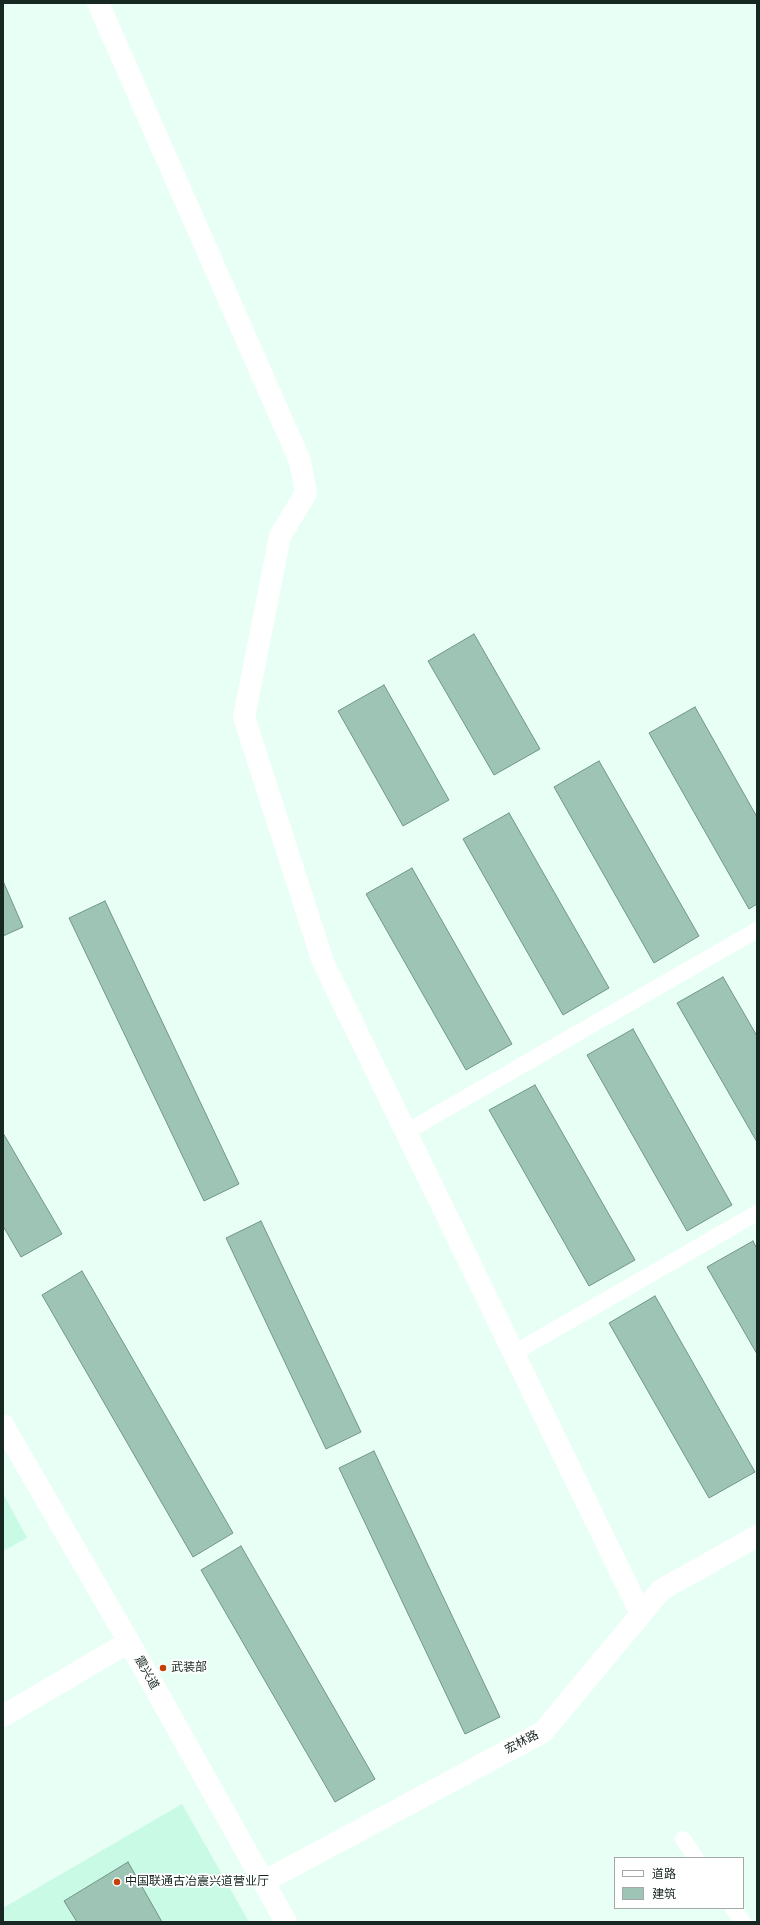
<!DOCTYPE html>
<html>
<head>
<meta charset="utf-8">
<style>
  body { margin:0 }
  #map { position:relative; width:760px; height:1925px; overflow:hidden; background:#e7fff4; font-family:Jost,"Noto Sans SC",sans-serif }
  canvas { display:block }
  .frame { position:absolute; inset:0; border:4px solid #172721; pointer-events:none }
  .legend { position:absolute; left:614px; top:1857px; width:130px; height:52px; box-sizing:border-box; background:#fff; border:1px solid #a2a9a6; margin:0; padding:5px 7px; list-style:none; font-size:12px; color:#172721 }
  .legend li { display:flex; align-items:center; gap:8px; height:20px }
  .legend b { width:20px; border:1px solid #a2a9a6 }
</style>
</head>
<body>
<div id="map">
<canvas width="760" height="1925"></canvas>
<div class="frame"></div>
<ul class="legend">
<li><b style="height:5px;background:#fff"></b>道路</li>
<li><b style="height:11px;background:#9dc4b4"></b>建筑</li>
</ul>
</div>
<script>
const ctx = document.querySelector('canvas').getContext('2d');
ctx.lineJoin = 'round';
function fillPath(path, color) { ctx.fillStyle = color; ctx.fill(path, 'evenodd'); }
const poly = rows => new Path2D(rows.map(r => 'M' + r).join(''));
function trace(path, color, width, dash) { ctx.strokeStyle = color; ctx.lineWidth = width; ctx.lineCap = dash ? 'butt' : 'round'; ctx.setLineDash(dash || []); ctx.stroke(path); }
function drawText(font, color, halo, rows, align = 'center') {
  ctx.font = font + ' Jost,"Noto Sans SC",sans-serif'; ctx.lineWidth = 3.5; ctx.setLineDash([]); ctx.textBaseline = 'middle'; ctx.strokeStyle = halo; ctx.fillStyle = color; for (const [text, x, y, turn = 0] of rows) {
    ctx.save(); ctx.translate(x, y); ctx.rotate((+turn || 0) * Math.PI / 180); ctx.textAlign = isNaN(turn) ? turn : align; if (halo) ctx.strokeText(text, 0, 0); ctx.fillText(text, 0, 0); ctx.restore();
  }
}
const built = poly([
  [3,1493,27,1538,3,1551],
  [182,1804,249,1922,3,1922,3,1908]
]);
const building = poly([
  [474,634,540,749,494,775,428,661,474,634],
  [384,685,449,800,403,826,338,711,384,685],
  [695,707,757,817,757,904,749,909,649,733,695,707],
  [599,761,699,936,654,963,554,787,599,761],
  [509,813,609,988,563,1015,463,839,509,813],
  [412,868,512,1044,466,1070,366,894,412,868],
  [3,881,23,927,3,936,3,881],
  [105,901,239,1184,204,1201,69,918,105,901],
  [723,977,757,1036,757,1142,677,1003,723,977],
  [633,1029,732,1205,687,1231,587,1055,633,1029],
  [535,1085,635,1260,589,1286,489,1110,535,1085],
  [3,1133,62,1234,21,1257,3,1226,3,1133],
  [261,1221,361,1432,326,1449,226,1238,261,1221],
  [753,1241,757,1249,757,1354,707,1267,753,1241],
  [82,1271,233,1533,193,1557,42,1295,82,1271],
  [655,1296,755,1472,709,1498,609,1323,655,1296],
  [374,1451,500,1717,465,1734,339,1468,374,1451],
  [241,1546,375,1779,335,1802,201,1570,241,1546],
  [128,1862,162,1922,77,1922,64,1901,128,1862]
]);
const service = poly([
  [406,1132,757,930],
  [514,1353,757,1213],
  [683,1839,696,1858],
  [733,1908,743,1922]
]);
const minor = poly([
  [98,3,300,461,306,493,280,536,244,717,323,962,641,1614],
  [3,1716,129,1642]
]);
const tertiary = poly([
  [3,1425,129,1642,286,1922],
  [263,1882,543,1732,661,1590,757,1536]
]);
const markers = [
  [163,1668,4,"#c63f06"],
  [117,1882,4,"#c63f06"]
];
const poiNames = [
  ["武装部",171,1668],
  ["中国联通古冶震兴道营业厅",125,1882]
];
const streetNames = [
  ["震兴道",146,1673,61],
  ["宏林路",522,1743,-28]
];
fillPath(built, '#c9fae5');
fillPath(building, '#9dc4b4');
trace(building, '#719787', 1);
trace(service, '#fff', 16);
trace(minor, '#fff', 22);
trace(tertiary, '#fff', 22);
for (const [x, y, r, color] of markers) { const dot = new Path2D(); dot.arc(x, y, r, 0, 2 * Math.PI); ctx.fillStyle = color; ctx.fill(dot); trace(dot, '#fff', 1.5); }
drawText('12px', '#172721', '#fff', poiNames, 'left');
drawText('12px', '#172721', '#fff', streetNames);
</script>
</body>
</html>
